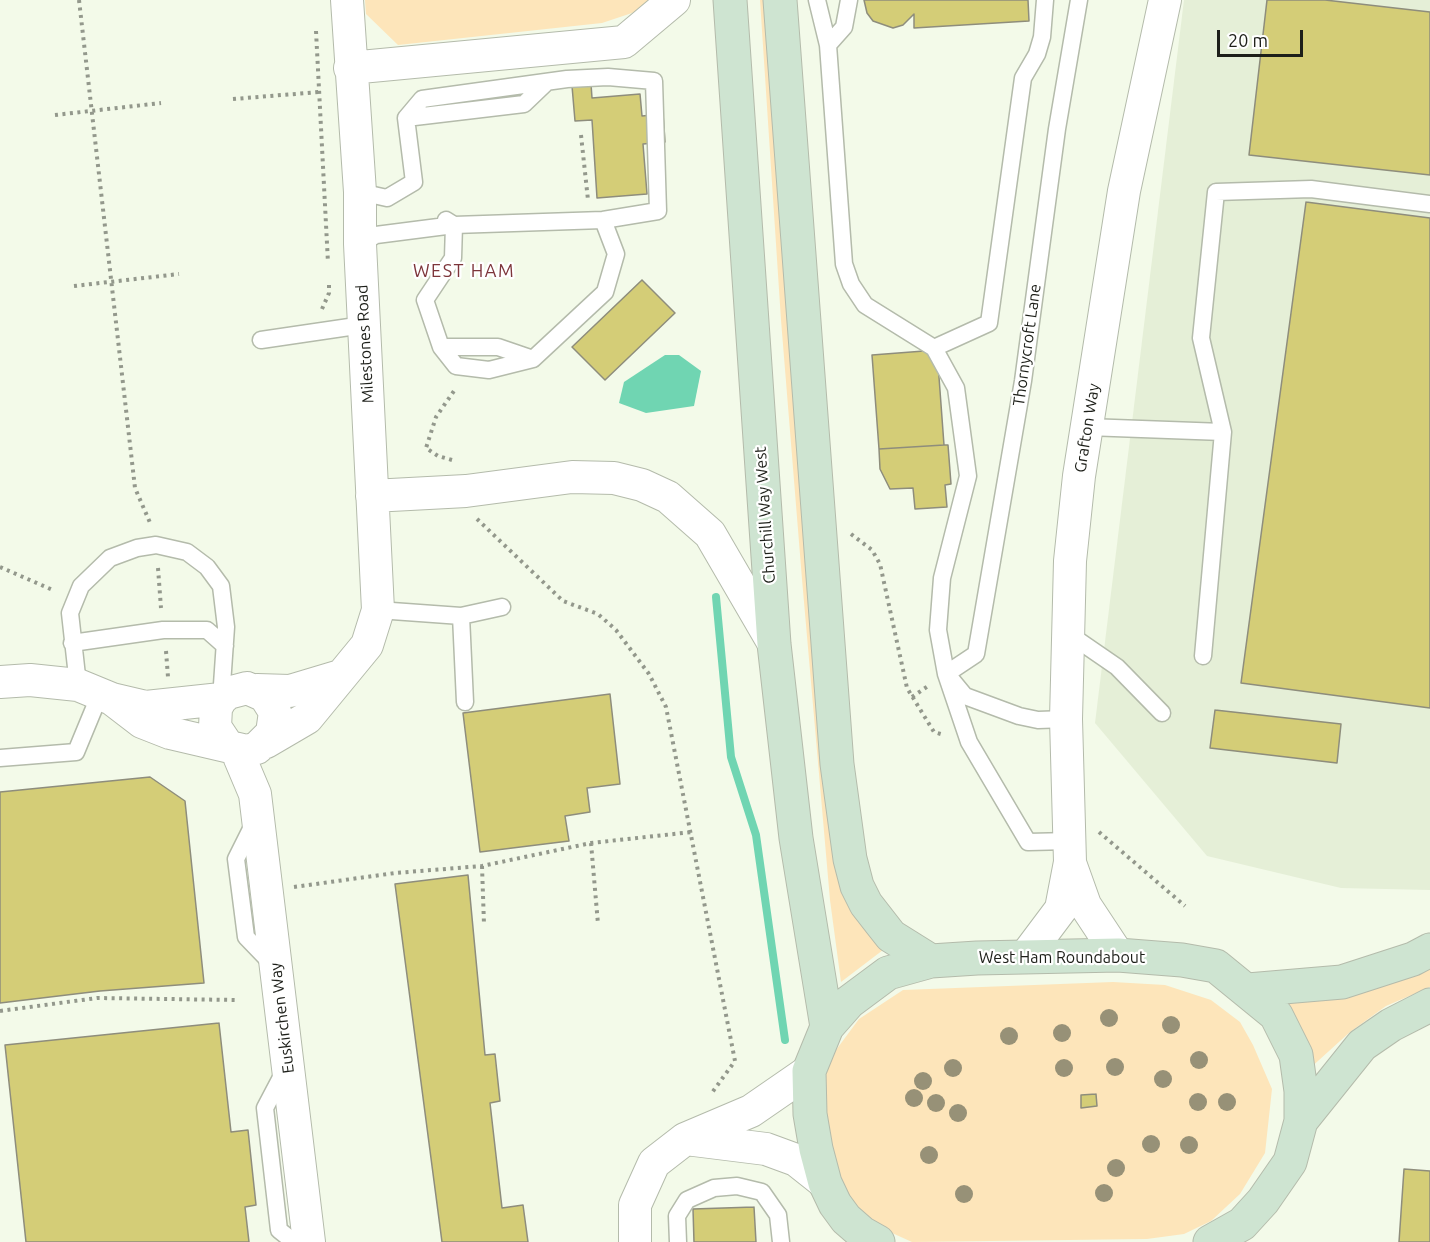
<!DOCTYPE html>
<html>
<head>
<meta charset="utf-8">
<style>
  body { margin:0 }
  #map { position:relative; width:1430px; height:1242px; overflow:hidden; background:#f3fae9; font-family:Ubuntu,sans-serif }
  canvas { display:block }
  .scale { position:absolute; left:1217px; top:30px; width:86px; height:27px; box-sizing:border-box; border:3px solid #1d1f19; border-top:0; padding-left:8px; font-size:18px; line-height:21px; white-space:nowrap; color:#1d1f19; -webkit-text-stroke:4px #fff; paint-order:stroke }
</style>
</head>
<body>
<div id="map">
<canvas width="1430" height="1242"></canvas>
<div class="scale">20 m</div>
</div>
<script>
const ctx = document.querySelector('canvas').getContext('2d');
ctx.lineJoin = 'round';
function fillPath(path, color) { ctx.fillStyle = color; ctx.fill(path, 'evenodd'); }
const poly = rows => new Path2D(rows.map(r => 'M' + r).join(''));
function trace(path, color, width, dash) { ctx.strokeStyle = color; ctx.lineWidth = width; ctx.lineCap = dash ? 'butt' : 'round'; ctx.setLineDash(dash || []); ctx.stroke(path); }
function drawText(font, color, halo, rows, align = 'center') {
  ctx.font = font + ' Ubuntu,sans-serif'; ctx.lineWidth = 4.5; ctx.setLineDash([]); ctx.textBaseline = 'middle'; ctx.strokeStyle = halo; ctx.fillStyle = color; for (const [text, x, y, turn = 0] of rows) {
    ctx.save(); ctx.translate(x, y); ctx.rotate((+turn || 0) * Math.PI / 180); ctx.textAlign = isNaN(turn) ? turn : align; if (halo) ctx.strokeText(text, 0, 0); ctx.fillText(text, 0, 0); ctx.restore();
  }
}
const built = poly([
  [1184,0,1430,0,1430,890,1341,888,1207,856,1095,723]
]);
const green = poly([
  [365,0,652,0,644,9,602,23,398,45,366,14],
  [760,0,769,0,844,882,858,922,883,950,841,982,830,900,802,579,781,320],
  [1430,961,1430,987,1386,1006,1350,1032,1308,1070,1273,1000],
  [1113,982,1165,985,1211,1000,1240,1022,1253,1045,1272,1089,1265,1153,1240,1194,1211,1221,1184,1234,1147,1239,912,1242,881,1228,861,1212,837,1184,822,1082,836,1050,859,1019,903,990]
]);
const water = poly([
  [665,355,679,355,701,371,694,406,646,413,619,403,624,382]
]);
const stream = poly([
  [716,597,731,757,756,835,785,1040]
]);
const building = poly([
  [864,0,1028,0,1029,21,914,28,914,14,903,25,893,28,873,21,867,13,864,0],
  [1267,0,1325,0,1430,12,1430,175,1249,155,1267,0],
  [591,84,592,98,640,94,642,116,663,114,665,142,643,144,647,194,597,198,592,120,575,121,572,86,591,84],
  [1306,202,1430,218,1430,708,1241,683,1306,202],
  [642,280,675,313,605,380,572,347,642,280],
  [937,350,944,445,879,449,872,355,937,350],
  [944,445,948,445,951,484,945,485,947,507,915,509,913,488,890,489,880,469,879,449,944,445],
  [610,694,620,784,587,788,590,812,565,816,569,841,480,852,463,713,610,694],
  [1215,710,1341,724,1337,763,1210,748,1215,710],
  [150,777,185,801,204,983,100,991,0,1003,0,792,150,777],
  [468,875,485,1055,495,1054,500,1101,490,1103,502,1208,523,1205,528,1242,442,1242,395,884,468,875],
  [219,1023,231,1132,248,1130,256,1205,245,1207,249,1242,26,1242,5,1045,219,1023],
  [1096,1094,1097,1106,1081,1108,1081,1095,1096,1094],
  [1404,1169,1430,1171,1430,1242,1399,1242,1404,1169],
  [754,1207,756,1242,694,1242,693,1209,754,1207]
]);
const path = poly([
  [79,0,135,488,151,525],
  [316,31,328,263],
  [233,99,319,92],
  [55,115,161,103],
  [581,135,588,200],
  [74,286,179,274],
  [322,309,329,293,329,282],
  [452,460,438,456,426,448,436,417,456,388],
  [477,519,563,601,598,614,616,630,649,674,666,707,735,1061,711,1094],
  [851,534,872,550,880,564,907,688,934,732,944,735],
  [0,567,55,591],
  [158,568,161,608],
  [166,651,168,677],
  [912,697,928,686],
  [1099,832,1185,906],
  [591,843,598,924],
  [482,866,484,924],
  [294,887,395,873,482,866,591,843,692,832],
  [0,1011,97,998,237,1000]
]);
const lane = poly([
  [817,0,828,45,844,264,851,284,865,305,934,348,956,388,968,476,942,578,938,630,946,674,969,742,1028,842,1070,841],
  [828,45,844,27,849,0],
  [406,118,524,104,547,82],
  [446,220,454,225,453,258,425,300,441,347,498,347,533,359,605,292,616,254,603,220],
  [360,244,376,235,454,225,603,220,658,211,654,81,608,77,567,79,422,99,406,118,414,182,387,198,360,192],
  [261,340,363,325],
  [441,347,456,366,489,370,533,359],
  [934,348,989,323,1023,78,1037,54,1042,37,1045,0],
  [1087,427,1223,432,1203,656],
  [1223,432,1201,338,1216,192,1311,189,1430,204],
  [378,610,461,616,502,607],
  [461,616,465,702],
  [1069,634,1117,667,1162,713],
  [72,643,163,630,207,630,225,646],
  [946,674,976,654,1023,381,1057,129,1079,0],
  [951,679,965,696,1019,716,1038,720,1066,719],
  [78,685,70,613,81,586,110,558,137,548,156,545,187,552,207,567,221,586,226,627,221,699],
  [0,758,76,752,100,694],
  [254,823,236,859,246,937,273,965],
  [285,1070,265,1108,279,1230,294,1242],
  [678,1242,677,1216,687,1200,714,1188,737,1186,762,1192,778,1215,781,1242]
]);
const street = poly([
  [350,68,624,42,674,0],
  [372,496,466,491,572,477,614,478,642,485,668,497,710,534,774,644],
  [0,682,30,680,78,685,112,699,146,707,221,699],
  [257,690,290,691,340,676],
  [112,699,142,722,170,733,247,751,257,748,272,733,275,712,265,696,247,688,228,693,221,699,216,708,215,727,227,745],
  [266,742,307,718,367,645,378,610,360,244,360,192,347,0],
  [236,749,255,794,309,1242],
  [1070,863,1085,905,1118,955],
  [1025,957,1061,909,1070,862,1066,719,1070,561,1079,476,1124,191,1165,0],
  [686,1139,766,1149,796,1160,825,1183],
  [635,1242,635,1205,654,1163,685,1139,751,1111,809,1071]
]);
const secondary = poly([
  [730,0,774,644,796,838,827,1027],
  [780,0,837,764,850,859,857,886,866,904,880,922,891,936,931,961],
  [1248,990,1342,982,1413,959,1430,950],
  [1301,1121,1362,1045,1391,1025,1430,1005],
  [878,1242,862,1233,846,1219,835,1204,825,1183,816,1149,810,1114,809,1071,827,1027,849,1002,888,973,931,961,977,958,1118,955,1182,960,1216,966,1276,1015,1296,1055,1301,1091,1301,1121,1290,1162,1263,1201,1242,1224,1210,1242]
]);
const trees = [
  [1109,1018],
  [1171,1025],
  [1062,1033],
  [1009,1036],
  [1199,1060],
  [1115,1067],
  [953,1068],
  [1064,1068],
  [1163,1079],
  [923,1081],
  [914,1098],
  [1198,1102],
  [1227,1102],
  [936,1103],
  [958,1113],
  [1151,1144],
  [1189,1145],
  [929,1155],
  [1116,1168],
  [1104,1193],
  [964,1194]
];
const streetNames = [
  ["Milestones Road",365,344,-93],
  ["Thornycroft Lane",1027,345,-82],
  ["Grafton Way",1087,428,-81],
  ["Churchill Way West",765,515,-94],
  ["West Ham Roundabout",1062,958],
  ["Euskirchen Way",282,1018,-97]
];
const neighbourhoodNames = [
  ["WEST HAM",464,271]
];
fillPath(built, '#e5efd7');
fillPath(green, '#fde5ba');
fillPath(water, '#70d5b2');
trace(stream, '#70d5b2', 8);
fillPath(building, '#d4cd77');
trace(building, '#8e8d7c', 1.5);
trace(lane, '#b4bbab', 19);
trace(street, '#b4bbab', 34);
trace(secondary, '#b4bbab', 35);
trace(path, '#93988c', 4, [3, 4.5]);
trace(lane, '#fff', 16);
trace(street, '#fff', 32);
trace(secondary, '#cee4d1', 33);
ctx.fillStyle = '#979177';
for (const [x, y] of trees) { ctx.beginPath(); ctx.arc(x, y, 9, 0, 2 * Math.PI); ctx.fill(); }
drawText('16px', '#1d1f19', '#fff', streetNames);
ctx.letterSpacing = '1.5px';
drawText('18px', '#7d353a', '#fff', neighbourhoodNames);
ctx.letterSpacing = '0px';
</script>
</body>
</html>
